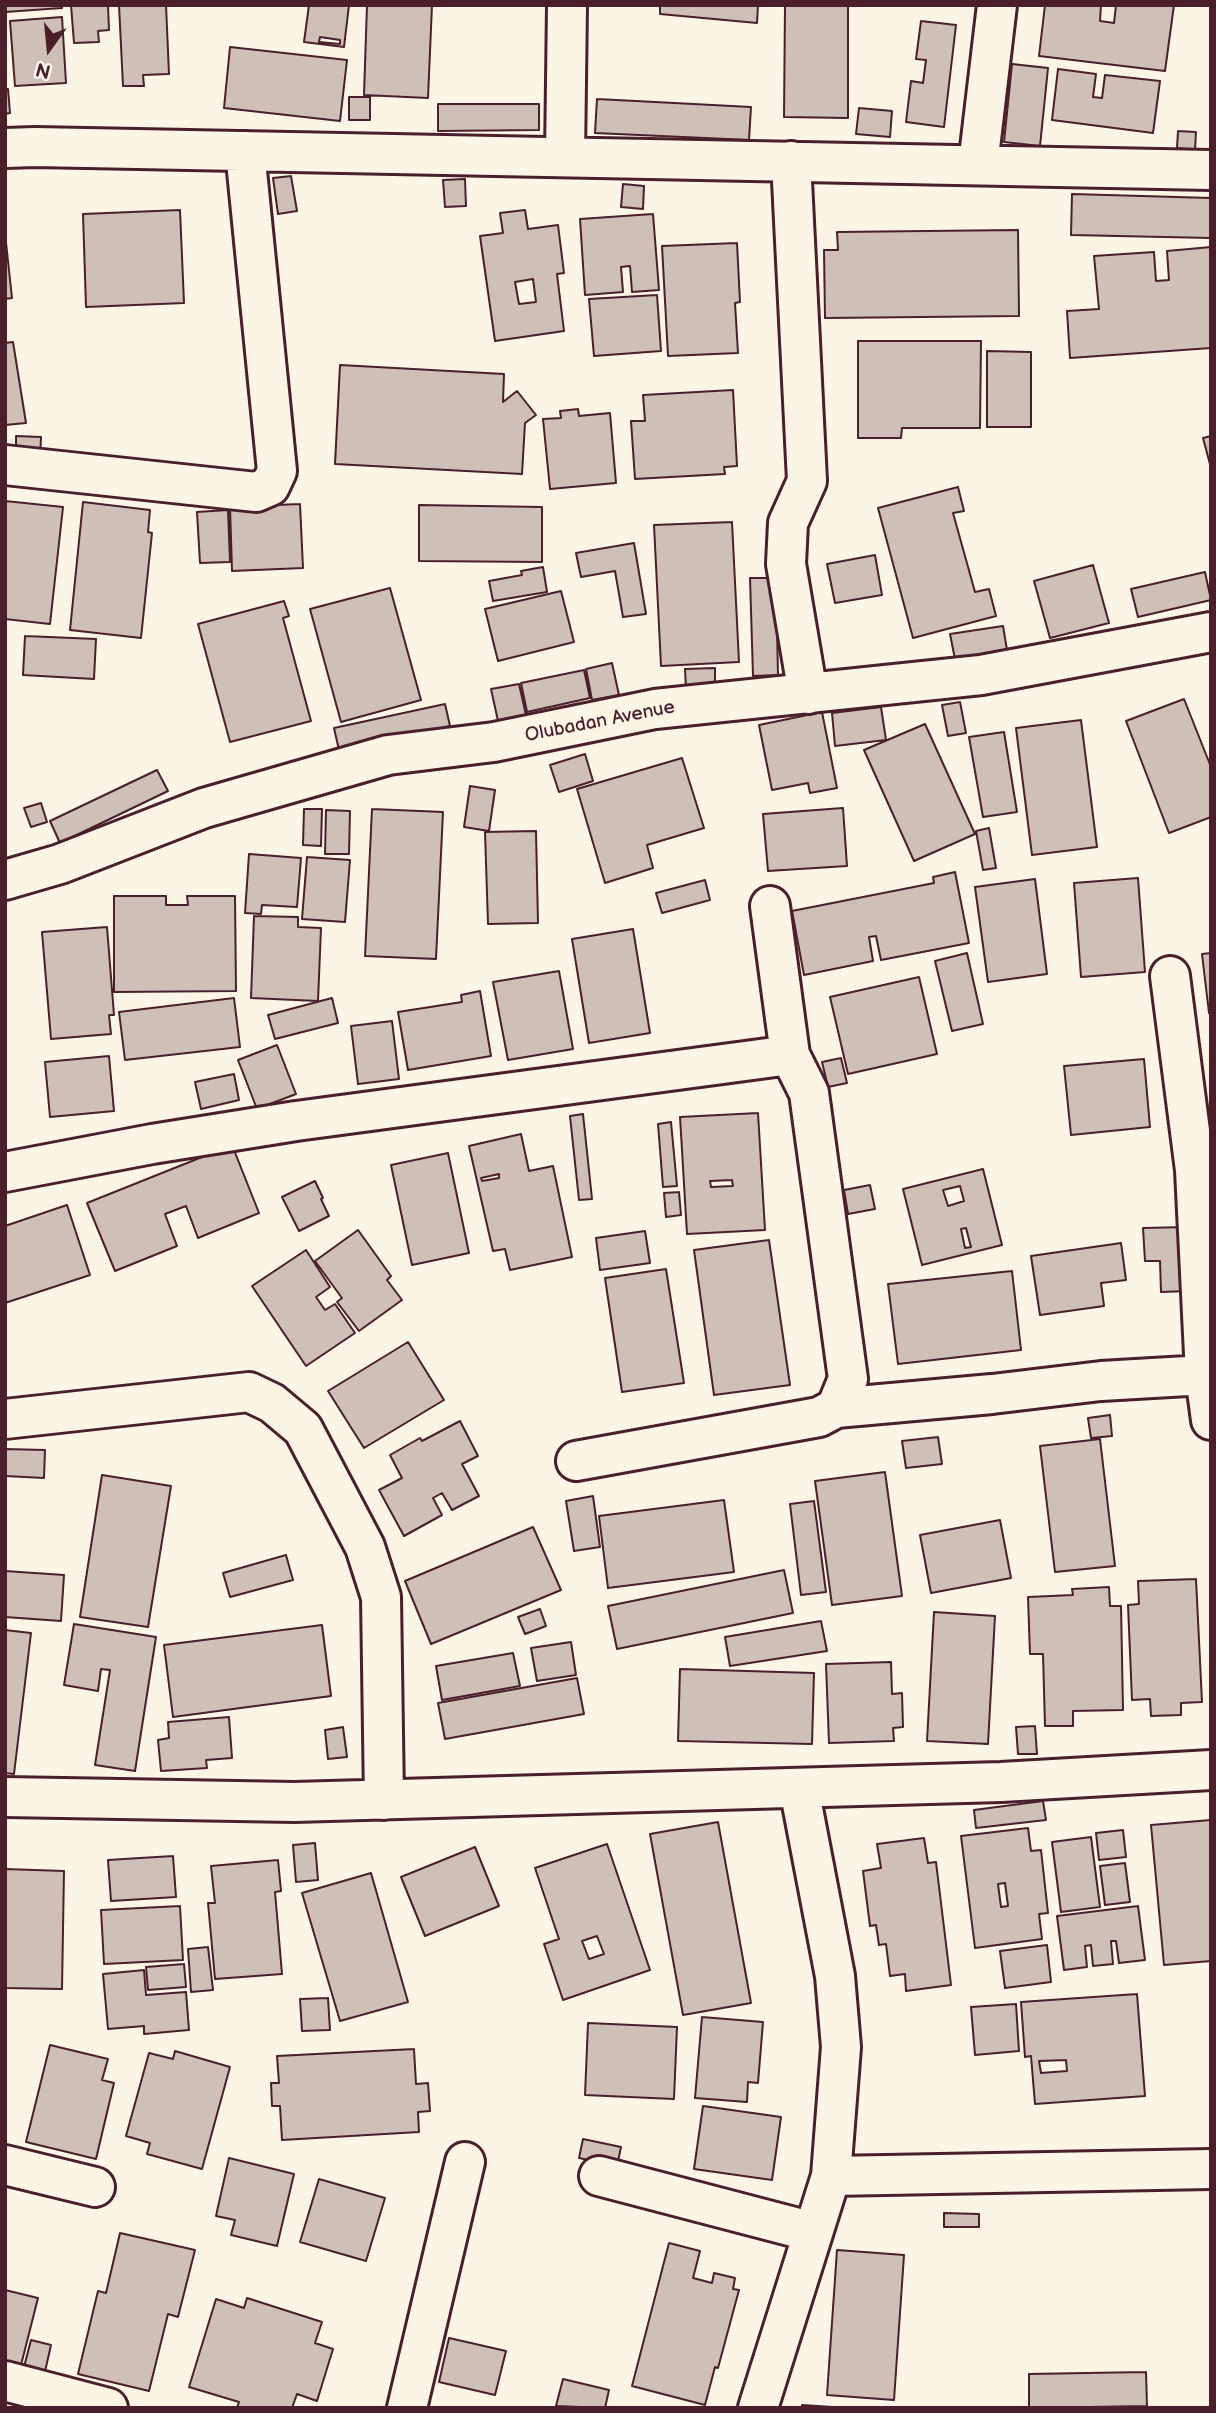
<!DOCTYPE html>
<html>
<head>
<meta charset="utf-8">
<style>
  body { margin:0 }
  #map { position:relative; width:1216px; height:2413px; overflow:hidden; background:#fcf5e5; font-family:"Balsamiq Sans",sans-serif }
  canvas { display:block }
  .frame { position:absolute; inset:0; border:7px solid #4a1f2b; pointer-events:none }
  .north { position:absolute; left:14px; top:14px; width:70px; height:70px; -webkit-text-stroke:5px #fcf5e5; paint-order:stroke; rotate:195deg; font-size:19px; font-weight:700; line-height:28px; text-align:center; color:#4a1f2b }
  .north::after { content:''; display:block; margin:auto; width:24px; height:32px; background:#4a1f2b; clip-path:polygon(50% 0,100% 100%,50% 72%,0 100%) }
</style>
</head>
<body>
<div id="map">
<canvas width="1216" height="2413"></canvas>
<div class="frame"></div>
<div class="north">N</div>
</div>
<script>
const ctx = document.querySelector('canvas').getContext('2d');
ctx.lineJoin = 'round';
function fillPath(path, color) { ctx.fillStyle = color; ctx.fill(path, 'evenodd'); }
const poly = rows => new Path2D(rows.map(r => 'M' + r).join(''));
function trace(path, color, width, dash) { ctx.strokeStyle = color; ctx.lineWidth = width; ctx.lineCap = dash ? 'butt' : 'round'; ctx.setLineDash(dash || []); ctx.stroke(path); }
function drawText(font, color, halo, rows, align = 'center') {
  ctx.font = font + ' "Balsamiq Sans",sans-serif'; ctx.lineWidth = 5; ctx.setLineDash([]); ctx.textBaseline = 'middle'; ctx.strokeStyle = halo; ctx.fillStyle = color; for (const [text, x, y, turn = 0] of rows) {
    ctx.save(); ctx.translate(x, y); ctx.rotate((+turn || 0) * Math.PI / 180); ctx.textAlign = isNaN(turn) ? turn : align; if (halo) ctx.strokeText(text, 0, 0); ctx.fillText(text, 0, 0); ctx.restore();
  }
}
const building = poly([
  [5,5,62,5,62,8,5,12,5,5],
  [71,5,108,5,109,30,98,31,99,42,74,43,71,5],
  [119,5,166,5,169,74,143,75,144,86,123,86,119,5],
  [309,5,349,5,344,47,304,42,309,5],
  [320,37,340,40,340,44,319,42,320,37],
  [367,5,432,5,428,98,364,95,367,5],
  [660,5,758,5,757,23,660,14,660,5],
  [785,5,848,5,848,118,784,117,785,5],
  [1045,5,1101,5,1100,21,1114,23,1116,5,1174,5,1165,71,1039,56,1045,5],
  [62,17,66,83,15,86,10,21,62,17],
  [921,21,956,25,944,127,906,122,911,81,923,83,926,60,916,59,921,21],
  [230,47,347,60,340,121,224,108,230,47],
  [1012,64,1048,68,1040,146,1004,142,1012,64],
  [1058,69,1096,74,1093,97,1102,98,1105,75,1160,81,1153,133,1052,120,1058,69],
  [5,89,8,89,10,113,5,114,5,89],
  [349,97,370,97,370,120,349,120,349,97],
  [597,99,751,107,749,140,595,133,597,99],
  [438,104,539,104,539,130,438,131,438,104],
  [859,108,892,111,890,137,856,134,859,108],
  [1178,131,1196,132,1195,150,1177,148,1178,131],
  [291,176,297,211,278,214,273,178,291,176],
  [465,179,466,206,445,207,443,180,465,179],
  [623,184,644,186,643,209,621,207,623,184],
  [1072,194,1211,198,1211,238,1071,235,1072,194],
  [180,210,184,303,86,307,83,214,180,210],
  [525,210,528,229,558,225,564,273,557,274,564,331,495,341,480,236,503,233,500,213,525,210],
  [533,279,536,302,519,304,515,282,533,279],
  [653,214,659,290,632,292,630,266,621,267,623,292,585,295,580,219,653,214],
  [1018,230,1019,316,825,318,824,250,838,250,837,232,1018,230],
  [5,233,12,298,5,299,5,233],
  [737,243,740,302,735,303,738,353,668,356,662,246,737,243],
  [1211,247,1211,348,1070,358,1067,311,1099,309,1094,256,1154,252,1156,281,1169,280,1167,251,1211,247],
  [657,295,661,351,594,356,589,299,657,295],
  [858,341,981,341,980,428,902,428,901,438,858,438,858,341],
  [13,342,26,423,5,425,5,343,13,342],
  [987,351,1031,352,1031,427,987,427,987,351],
  [340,365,504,374,503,402,517,391,536,415,525,423,522,474,335,464,340,365],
  [733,390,737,466,724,467,725,474,635,479,631,421,645,421,643,395,733,390],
  [578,409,579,416,610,413,616,483,550,489,543,419,561,418,560,411,578,409],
  [16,436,41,437,40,459,16,459,16,436],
  [1211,436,1211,468,1203,438,1211,436],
  [958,487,964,511,953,513,975,592,989,589,996,616,913,638,878,508,958,487],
  [5,501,63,507,50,624,5,619,5,501],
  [83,502,150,510,148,532,152,533,141,638,70,630,83,502],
  [300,504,303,568,232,571,230,507,300,504],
  [419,505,542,507,542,562,419,561,419,505],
  [228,510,230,562,200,563,197,512,228,510],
  [732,522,739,662,661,666,654,525,732,522],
  [634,543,646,614,623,617,615,571,581,577,576,553,634,543],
  [875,555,882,595,835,603,827,564,875,555],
  [1093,565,1109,623,1050,638,1034,581,1093,565],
  [543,567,547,592,493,601,489,581,522,575,521,571,543,567],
  [1205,572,1211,600,1138,617,1131,589,1205,572],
  [750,578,776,578,778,675,753,676,750,578],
  [390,588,421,700,341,722,310,609,390,588],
  [561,591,574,642,498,661,485,609,561,591],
  [284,601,289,616,283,618,311,721,230,742,198,624,284,601],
  [1003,626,1008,656,956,664,950,634,1003,626],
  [25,636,96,639,94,679,23,675,25,636],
  [612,663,619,695,592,700,586,669,612,663],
  [715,668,715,688,686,689,685,669,715,668],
  [584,670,590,698,527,712,521,683,584,670],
  [519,684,526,715,498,721,491,689,519,684],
  [1184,699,1211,767,1211,817,1169,833,1126,721,1184,699],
  [960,702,966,733,948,736,942,705,960,702],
  [445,704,450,726,339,750,334,728,445,704],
  [881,707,886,740,835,746,832,713,881,707],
  [822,712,837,788,810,793,808,783,772,790,759,725,822,712],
  [1081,720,1097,847,1032,855,1016,728,1081,720],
  [925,724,975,834,914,861,864,750,925,724],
  [1004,732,1017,812,983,817,969,737,1004,732],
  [585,754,593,781,559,792,550,765,585,754],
  [682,758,704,828,647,845,653,868,605,883,577,789,682,758],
  [157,770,168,791,60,843,50,821,157,770],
  [470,786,495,790,489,831,464,827,470,786],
  [41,803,47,822,31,827,24,808,41,803],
  [843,808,847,866,768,871,763,814,843,808],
  [304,809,322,809,321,846,303,845,304,809],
  [372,809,443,812,436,959,365,956,372,809],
  [326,810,350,811,349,854,325,854,326,810],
  [989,828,996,868,983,870,976,831,989,828],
  [536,831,538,923,488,924,485,832,536,831],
  [249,854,301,858,297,907,262,905,261,914,245,913,249,854],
  [307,857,350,860,345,922,302,919,307,857],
  [955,872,969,943,881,960,876,936,869,937,873,961,804,975,792,911,934,883,933,877,955,872],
  [1138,878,1145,972,1081,977,1074,883,1138,878],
  [1035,879,1047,974,988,982,975,887,1035,879],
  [705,880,710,900,662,913,656,893,705,880],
  [114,896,166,896,166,905,188,905,187,896,235,896,236,991,114,992,114,896],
  [254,916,298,917,298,927,321,928,318,1001,251,998,254,916],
  [107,927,114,1015,109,1015,111,1034,51,1039,42,932,107,927],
  [633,929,650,1033,589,1043,572,939,633,929],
  [967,953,983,1024,952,1031,935,961,967,953],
  [1211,953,1211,1012,1209,1013,1202,954,1211,953],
  [559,971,573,1049,508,1060,493,982,559,971],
  [919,977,937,1054,848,1074,830,997,919,977],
  [480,991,491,1056,408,1070,398,1012,462,1002,461,995,480,991],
  [234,998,240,1047,125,1060,119,1012,234,998],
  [332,998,338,1023,275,1039,268,1015,332,998],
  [392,1021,399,1079,358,1084,351,1026,392,1021],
  [277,1045,296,1094,257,1109,238,1060,277,1045],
  [109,1056,114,1111,50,1117,45,1062,109,1056],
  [841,1058,847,1083,828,1087,822,1062,841,1058],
  [1144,1059,1150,1127,1071,1135,1064,1066,1144,1059],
  [234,1074,239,1100,201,1109,195,1082,234,1074],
  [758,1113,765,1230,687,1234,680,1117,758,1113],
  [732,1180,733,1186,711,1187,710,1181,732,1180],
  [583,1114,592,1199,579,1200,570,1116,583,1114],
  [671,1122,677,1186,663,1187,658,1124,671,1122],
  [521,1134,529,1171,553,1166,572,1257,510,1270,505,1249,493,1251,469,1146,521,1134],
  [499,1174,499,1178,482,1181,481,1178,499,1174],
  [232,1145,259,1213,198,1238,186,1206,165,1214,177,1246,115,1271,87,1203,232,1145],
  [448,1153,469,1253,412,1265,391,1165,448,1153],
  [983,1169,1002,1245,922,1265,903,1189,983,1169],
  [960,1186,964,1201,948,1206,943,1190,960,1186],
  [966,1228,971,1247,965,1248,961,1229,966,1228],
  [315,1181,323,1198,321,1199,329,1216,299,1231,282,1197,315,1181],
  [870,1185,875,1209,848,1214,844,1190,870,1185],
  [679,1192,681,1215,666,1217,664,1193,679,1192],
  [67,1205,90,1275,5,1303,5,1226,67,1205],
  [1187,1227,1189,1291,1161,1292,1160,1261,1145,1261,1143,1228,1187,1227],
  [358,1230,391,1276,387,1280,402,1300,359,1331,337,1302,342,1298,315,1261,358,1230],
  [645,1231,650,1263,600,1270,596,1238,645,1231],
  [769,1240,790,1385,714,1395,694,1250,769,1240],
  [1121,1243,1126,1280,1101,1283,1104,1306,1040,1315,1031,1256,1121,1243],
  [306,1250,330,1287,316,1297,325,1310,335,1304,355,1333,306,1366,252,1286,306,1250],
  [666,1269,684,1383,622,1392,605,1278,666,1269],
  [1012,1271,1021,1350,898,1364,888,1284,1012,1271],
  [408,1342,444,1400,364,1448,328,1391,408,1342],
  [1110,1415,1112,1436,1091,1438,1088,1418,1110,1415],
  [460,1421,478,1456,462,1464,479,1496,452,1510,442,1493,433,1498,442,1515,404,1536,379,1490,402,1478,390,1455,420,1438,422,1441,460,1421],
  [938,1437,942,1464,906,1468,902,1441,938,1437],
  [1100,1439,1115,1566,1055,1572,1040,1446,1100,1439],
  [5,1449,45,1450,44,1478,5,1476,5,1449],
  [885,1472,902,1596,832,1605,815,1481,885,1472],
  [102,1475,171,1486,148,1627,80,1617,102,1475],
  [593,1496,600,1547,574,1551,566,1501,593,1496],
  [724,1500,734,1572,608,1588,599,1516,724,1500],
  [814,1501,826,1592,801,1595,790,1504,814,1501],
  [1000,1520,1011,1578,931,1593,920,1535,1000,1520],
  [533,1527,561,1590,431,1644,405,1581,533,1527],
  [286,1555,293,1580,230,1597,223,1573,286,1555],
  [784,1570,793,1613,617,1649,608,1606,784,1570],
  [5,1571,64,1575,61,1621,5,1617,5,1571],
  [1196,1579,1202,1702,1181,1703,1181,1715,1151,1716,1150,1699,1132,1700,1128,1605,1139,1604,1138,1581,1196,1579],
  [1109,1587,1110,1606,1121,1606,1123,1710,1073,1711,1073,1726,1045,1726,1043,1654,1030,1654,1028,1597,1073,1595,1072,1589,1109,1587],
  [540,1609,546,1626,525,1634,518,1617,540,1609],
  [934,1612,995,1616,988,1744,927,1741,934,1612],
  [821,1621,827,1651,730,1666,725,1637,821,1621],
  [74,1624,156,1637,135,1771,95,1765,110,1670,101,1669,98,1691,64,1685,74,1624],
  [322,1625,331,1696,173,1717,164,1645,322,1625],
  [5,1630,31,1633,14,1774,5,1773,5,1630],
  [571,1642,576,1675,537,1681,531,1648,571,1642],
  [513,1653,520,1686,442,1700,436,1666,513,1653],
  [891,1662,892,1694,902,1693,903,1727,893,1728,894,1741,829,1743,826,1664,891,1662],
  [680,1669,814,1673,812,1744,678,1741,680,1669],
  [577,1678,584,1714,445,1739,438,1703,577,1678],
  [229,1717,232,1758,206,1760,207,1768,161,1771,158,1740,169,1738,168,1722,229,1717],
  [1035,1726,1037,1754,1018,1754,1016,1727,1035,1726],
  [343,1727,347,1757,328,1759,325,1730,343,1727],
  [1043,1801,1046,1820,976,1828,974,1810,1043,1801],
  [1211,1820,1211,1961,1164,1965,1151,1825,1211,1820],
  [718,1822,751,2003,683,2015,650,1834,718,1822],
  [1028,1828,1031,1851,1041,1850,1048,1913,1039,1914,1042,1939,975,1948,961,1836,1028,1828],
  [1005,1883,1008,1906,1001,1907,998,1884,1005,1883],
  [1123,1830,1126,1857,1099,1860,1096,1833,1123,1830],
  [1091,1837,1100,1907,1061,1912,1052,1842,1091,1837],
  [924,1838,928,1863,936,1862,951,1985,906,1991,905,1974,890,1976,886,1944,879,1945,876,1925,870,1926,863,1871,881,1868,877,1844,924,1838],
  [315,1843,318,1880,296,1882,293,1845,315,1843],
  [607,1844,650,1970,563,2000,544,1944,559,1939,535,1868,607,1844],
  [597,1936,604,1954,589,1959,582,1941,597,1936],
  [475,1847,499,1906,425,1936,401,1877,475,1847],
  [173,1856,176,1897,111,1901,108,1860,173,1856],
  [278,1860,281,1891,275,1892,282,1974,215,1979,208,1903,215,1903,211,1866,278,1860],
  [1125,1863,1130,1902,1105,1905,1100,1866,1125,1863],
  [5,1869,64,1871,62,1989,5,1988,5,1869],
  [371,1873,408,2002,340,2021,302,1893,371,1873],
  [180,1906,183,1960,104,1964,101,1910,180,1906],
  [1138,1906,1145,1960,1119,1963,1116,1941,1111,1941,1113,1964,1093,1966,1091,1945,1085,1946,1087,1967,1064,1970,1057,1916,1138,1906],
  [1047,1945,1051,1982,1005,1988,1000,1951,1047,1945],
  [208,1947,213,1990,191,1992,188,1949,208,1947],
  [184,1964,186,1987,148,1990,146,1967,184,1964],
  [144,1970,146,1995,186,1992,189,2030,144,2034,144,2026,108,2029,103,1974,144,1970],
  [1137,1994,1145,2096,1035,2104,1031,2056,1025,2057,1021,2002,1137,1994],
  [1066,2060,1067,2071,1041,2073,1039,2061,1066,2060],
  [328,1998,330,2030,302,2031,300,1999,328,1998],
  [1016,2004,1019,2051,975,2055,971,2007,1016,2004],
  [702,2017,763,2022,758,2083,748,2082,747,2102,695,2098,702,2017],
  [588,2023,677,2027,674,2099,585,2095,588,2023],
  [50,2045,108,2059,102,2080,114,2083,96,2159,26,2142,50,2045],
  [414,2049,416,2084,428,2083,430,2111,418,2112,419,2132,282,2140,280,2106,272,2106,271,2083,279,2083,277,2056,414,2049],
  [175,2051,230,2067,202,2169,147,2154,150,2143,126,2136,149,2053,173,2059,175,2051],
  [703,2106,781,2117,772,2180,694,2169,703,2106],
  [583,2139,621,2147,617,2166,579,2158,583,2139],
  [229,2158,294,2174,277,2246,231,2235,235,2220,216,2216,229,2158],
  [319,2179,385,2198,366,2261,300,2242,319,2179],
  [944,2213,979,2214,979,2227,944,2227,944,2213],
  [120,2233,195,2250,178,2317,168,2314,149,2391,78,2374,98,2291,106,2293,120,2233],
  [669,2243,700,2251,693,2278,712,2283,714,2273,735,2278,733,2289,739,2290,718,2368,715,2367,705,2405,632,2386,669,2243],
  [837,2250,904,2255,894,2400,827,2395,837,2250],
  [5,2290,38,2298,21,2365,5,2362,5,2290],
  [247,2298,322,2322,315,2343,333,2349,317,2401,297,2394,292,2408,237,2408,239,2402,189,2387,216,2299,244,2308,247,2298],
  [449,2338,506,2351,495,2395,439,2382,449,2338],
  [31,2340,51,2345,44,2376,23,2371,31,2340],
  [1146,2372,1147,2406,1029,2408,1029,2374,1146,2372],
  [563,2379,609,2390,605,2408,556,2406,563,2379],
  [802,2405,847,2408,802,2408,802,2405]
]);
const minor = poly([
  [5,148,35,147,1211,170],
  [565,157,567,5],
  [791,161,807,481,788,523,786,564,808,694],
  [978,165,997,5],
  [5,465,256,492,270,486,277,471,245,151],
  [5,880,60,864,204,808,388,755,494,742,655,709,981,675,1211,632],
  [1170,976,1195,1170,1205,1375,1211,1420],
  [5,1172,152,1144,296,1121,790,1055],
  [836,1408,992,1394,1101,1381,1205,1375],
  [5,1419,249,1392,272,1403,303,1429,365,1547,381,1597,384,1800],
  [576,1461,819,1417,836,1408,848,1379,809,1093,790,1055,770,906],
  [5,1797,294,1802,1001,1782,1211,1770],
  [5,2165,95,2187],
  [599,2176,813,2232],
  [831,2176,1211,2169],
  [5,2381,108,2408],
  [407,2408,465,2162],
  [758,2408,831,2176,841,2047,835,1976,799,1788]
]);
const streetNames = [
  ["Olubadan Avenue",600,722,-11]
];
fillPath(building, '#cfc0b7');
trace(building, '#4a1f2b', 2);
trace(minor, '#4a1f2b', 44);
trace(minor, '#fcf5e5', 38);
drawText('19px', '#4a1f2b', '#fcf5e5', streetNames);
</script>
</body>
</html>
